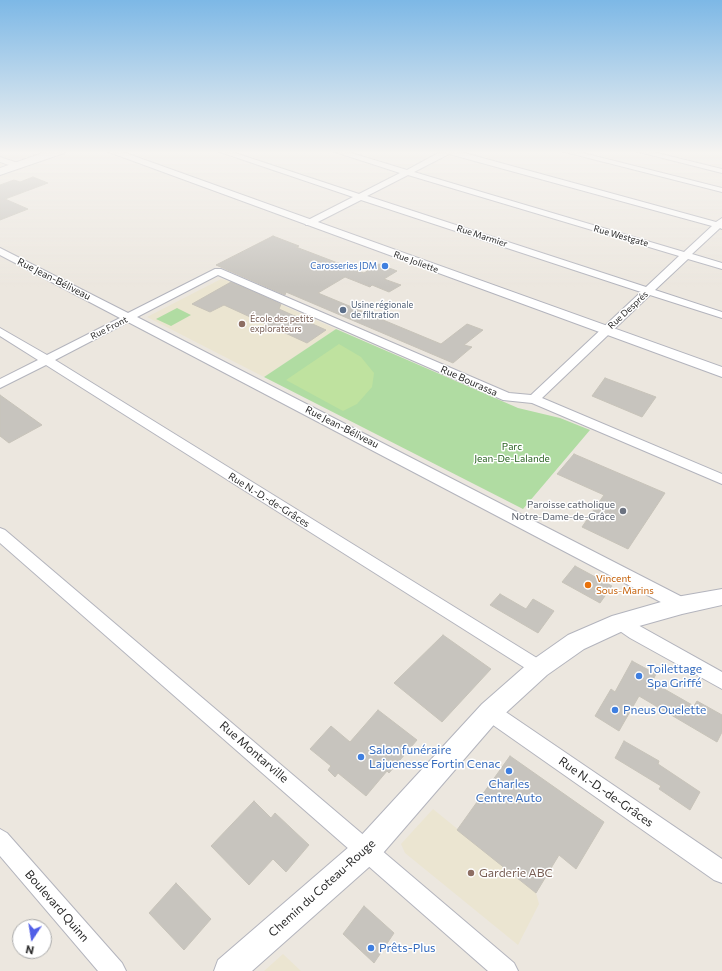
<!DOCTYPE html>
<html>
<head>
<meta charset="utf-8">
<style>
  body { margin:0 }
  #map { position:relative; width:722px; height:971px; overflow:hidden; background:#ece7df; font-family:Commissioner,sans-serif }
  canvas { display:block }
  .north { position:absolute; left:12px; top:919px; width:40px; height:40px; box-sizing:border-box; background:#fff; border:1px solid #aaa; border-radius:50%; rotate:192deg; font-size:11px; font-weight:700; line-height:16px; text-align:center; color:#2b2b2b }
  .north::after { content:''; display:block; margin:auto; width:14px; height:18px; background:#515fe7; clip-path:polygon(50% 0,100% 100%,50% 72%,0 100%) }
</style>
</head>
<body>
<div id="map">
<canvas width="722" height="971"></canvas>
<div class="north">N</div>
</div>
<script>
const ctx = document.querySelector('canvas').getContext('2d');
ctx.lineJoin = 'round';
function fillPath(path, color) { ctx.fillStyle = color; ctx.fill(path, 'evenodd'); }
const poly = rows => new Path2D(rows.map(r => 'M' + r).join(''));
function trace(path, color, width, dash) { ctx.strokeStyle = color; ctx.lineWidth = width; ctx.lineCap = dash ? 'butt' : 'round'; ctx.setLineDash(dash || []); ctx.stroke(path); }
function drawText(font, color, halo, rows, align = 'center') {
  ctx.font = font + ' Commissioner,sans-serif'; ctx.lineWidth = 3; ctx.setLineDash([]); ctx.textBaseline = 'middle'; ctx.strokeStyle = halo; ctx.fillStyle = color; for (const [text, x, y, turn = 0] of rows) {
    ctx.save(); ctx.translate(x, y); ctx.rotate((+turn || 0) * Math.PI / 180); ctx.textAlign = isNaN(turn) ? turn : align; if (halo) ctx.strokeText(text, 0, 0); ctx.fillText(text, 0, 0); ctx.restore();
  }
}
const education = poly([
  [221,279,226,280,336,329,264,377,147,317],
  [433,809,536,893,539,904,518,945,405,853,401,844],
  [283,954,301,971,264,971]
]);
const green = poly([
  [177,308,191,315,171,326,156,319],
  [336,329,518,408,560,418,590,430,523,509,264,377]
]);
const pitch = poly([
  [339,344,361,357,374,373,372,387,357,404,343,411,286,380]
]);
const building = poly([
  [33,177,48,183,5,199,28,209,0,220,0,185,14,180,20,182,33,177],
  [273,236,299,246,296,247,364,273,379,264,397,271,384,279,401,285,389,292,372,285,370,287,345,277,318,293,441,344,467,324,483,330,464,345,472,347,453,363,286,292,285,295,216,265,273,236],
  [231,282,281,304,279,309,326,330,307,343,224,305,210,312,192,304,231,282],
  [605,378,656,397,642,417,592,396,605,378],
  [0,395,42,425,9,443,0,436,0,395],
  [574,454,665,493,628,549,582,527,604,495,557,474,574,454],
  [575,566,612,586,600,603,562,582,575,566],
  [500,594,526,609,533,599,554,611,538,633,490,605,500,594],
  [443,635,491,669,442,722,394,683,443,635],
  [632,661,656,674,652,682,694,706,697,701,722,715,722,732,717,742,639,696,619,731,595,716,611,689,615,692,632,661],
  [378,710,417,740,389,773,387,771,366,796,338,773,335,777,328,770,331,766,310,749,331,726,350,742,378,710],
  [624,741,659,761,658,764,700,792,690,810,659,789,661,786,615,758,624,741],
  [510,756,604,822,576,869,559,855,536,893,457,830,510,756],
  [254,801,271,818,275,813,309,845,286,872,273,859,249,885,211,846,254,801],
  [176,883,211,919,184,950,149,913,176,883],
  [364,906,394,933,374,963,343,934,364,906]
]);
const minor = poly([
  [217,151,229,151,359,194,400,173,332,151,345,151,407,170,442,151,457,151,716,222,722,218,722,229,720,228,692,254,722,263,722,269,688,259,655,290,722,312,722,318,650,295,542,398,722,474,722,484,532,403,503,400,218,275,137,317,688,600,690,605,688,610,682,612,676,610,128,322,55,360,545,663,548,668,545,673,539,676,533,673,46,365,0,388,0,379,38,360,0,336,0,328,47,355,120,318,0,255,0,248,128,313,215,269,221,269,509,393,531,395,641,292,361,200,312,225,306,225,305,223,306,221,353,197,217,151],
  [449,154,712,226,684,252,414,172,449,154],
  [408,175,679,256,646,287,367,196,408,175],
  [561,151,575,151,722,188,722,192,561,151],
  [635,151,649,151,722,169,722,173,635,151],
  [0,157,21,164,22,166,18,168,0,162,0,157],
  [0,528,5,530,514,963,518,971,488,971,0,543,0,528],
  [620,615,722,672,722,689,630,638,614,627,612,622,614,617,620,615],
  [490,704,497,706,722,859,722,883,714,880,483,718,481,712,483,706,490,704],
  [0,829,7,833,122,963,126,971,98,971,0,856,0,829]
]);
const tertiary = poly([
  [106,151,120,151,722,367,722,377,106,151],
  [722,589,722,605,682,614,625,630,584,649,547,675,498,720,377,860,252,971,214,971,218,960,357,840,482,704,531,661,568,635,612,616,682,596,722,589]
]);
const secondary = poly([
  [48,151,65,151,64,153,0,175,0,168,48,151]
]);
const markers = [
  [385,266,4,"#3f7fe0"],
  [343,310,4,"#5c6f8a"],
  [242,324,4,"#8d6e63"],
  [623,511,4,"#6b7280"],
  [588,585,4,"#e8710a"],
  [639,676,4,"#3f7fe0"],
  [615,710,4,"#3f7fe0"],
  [361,757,4,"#3f7fe0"],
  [509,771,4,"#3f7fe0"],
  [471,873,4,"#8d6e63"],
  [371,948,4,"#3f7fe0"]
];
const farStreetnames = [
  ["Rue Marmier",482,236,18],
  ["Rue Westgate",621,236,16],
  ["Rue Joliette",416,262,20],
  ["Rue Després",628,310,-43],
  ["Rue Front",109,328,-27]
];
const farShopnames = [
  ["Carosseries JDM",377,266]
];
const farServicenames = [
  ["Usine régionale",351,305],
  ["de filtration",351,315]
];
const farEducationnames = [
  ["École des petits",250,319],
  ["explorateurs",250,329]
];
const streetNames = [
  ["Rue Jean-Béliveau",54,279,27],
  ["Rue Bourassa",469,381,24],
  ["Rue Jean-Béliveau",342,427,27],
  ["Rue N.-D.-de-Grâces",269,500,32]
];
const parkNames = [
  ["Parc",512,447],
  ["Jean-De-Lalande",512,459]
];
const worshipNames = [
  ["Paroisse catholique",615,505],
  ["Notre-Dame-de-Grâce",615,517]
];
const foodNames = [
  ["Vincent",596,579],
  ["Sous-Marins",596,591]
];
const nearShopnames = [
  ["Toilettage",647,669],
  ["Spa Griffé",647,683],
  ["Pneus Ouelette",623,710],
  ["Salon funéraire",369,750],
  ["Lajuenesse Fortin Cenac",369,764],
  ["Charles",509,784,"center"],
  ["Centre Auto",509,798,"center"],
  ["Prêts-Plus",379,948]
];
const nearStreetnames = [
  ["Rue Montarville",254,752,41],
  ["Rue N.-D.-de-Grâces",606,792,35],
  ["Chemin du Coteau-Rouge",322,888,-42],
  ["Boulevard Quinn",57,906,49]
];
const nearEducationnames = [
  ["Garderie ABC",479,873]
];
fillPath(education, '#ebe5d1');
fillPath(green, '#b0dca2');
fillPath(pitch, '#bfe29f');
fillPath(building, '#c7c4be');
trace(building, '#c7c3b9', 1);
trace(minor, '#b3b4bd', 2);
trace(tertiary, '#b3b4bd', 2);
trace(secondary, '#b3b4bd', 2);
fillPath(minor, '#fff');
fillPath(tertiary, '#fff');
fillPath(secondary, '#fff');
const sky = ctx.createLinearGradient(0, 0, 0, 287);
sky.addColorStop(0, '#7db8e6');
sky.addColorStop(0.53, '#f6f4f1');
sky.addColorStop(1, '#f6f4f100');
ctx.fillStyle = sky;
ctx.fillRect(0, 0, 722, 287);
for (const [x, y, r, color] of markers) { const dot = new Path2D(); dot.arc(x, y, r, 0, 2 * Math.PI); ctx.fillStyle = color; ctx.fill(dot); trace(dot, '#fff', 1.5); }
drawText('9px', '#2b2b2b', '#fff', farStreetnames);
drawText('9px', '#366cbe', '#fff', farShopnames, 'right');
drawText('9px', '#4e5e75', '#fff', farServicenames, 'left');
drawText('9px', '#785e54', '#fff', farEducationnames, 'left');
drawText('10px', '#2b2b2b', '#fff', streetNames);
drawText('10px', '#2a6222', '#fff', parkNames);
drawText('10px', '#5b616d', '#fff', worshipNames, 'right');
drawText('10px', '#c56008', '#fff', foodNames, 'left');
drawText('12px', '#366cbe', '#fff', nearShopnames, 'left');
drawText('12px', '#2b2b2b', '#fff', nearStreetnames);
drawText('12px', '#785e54', '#fff', nearEducationnames, 'left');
</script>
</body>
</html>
